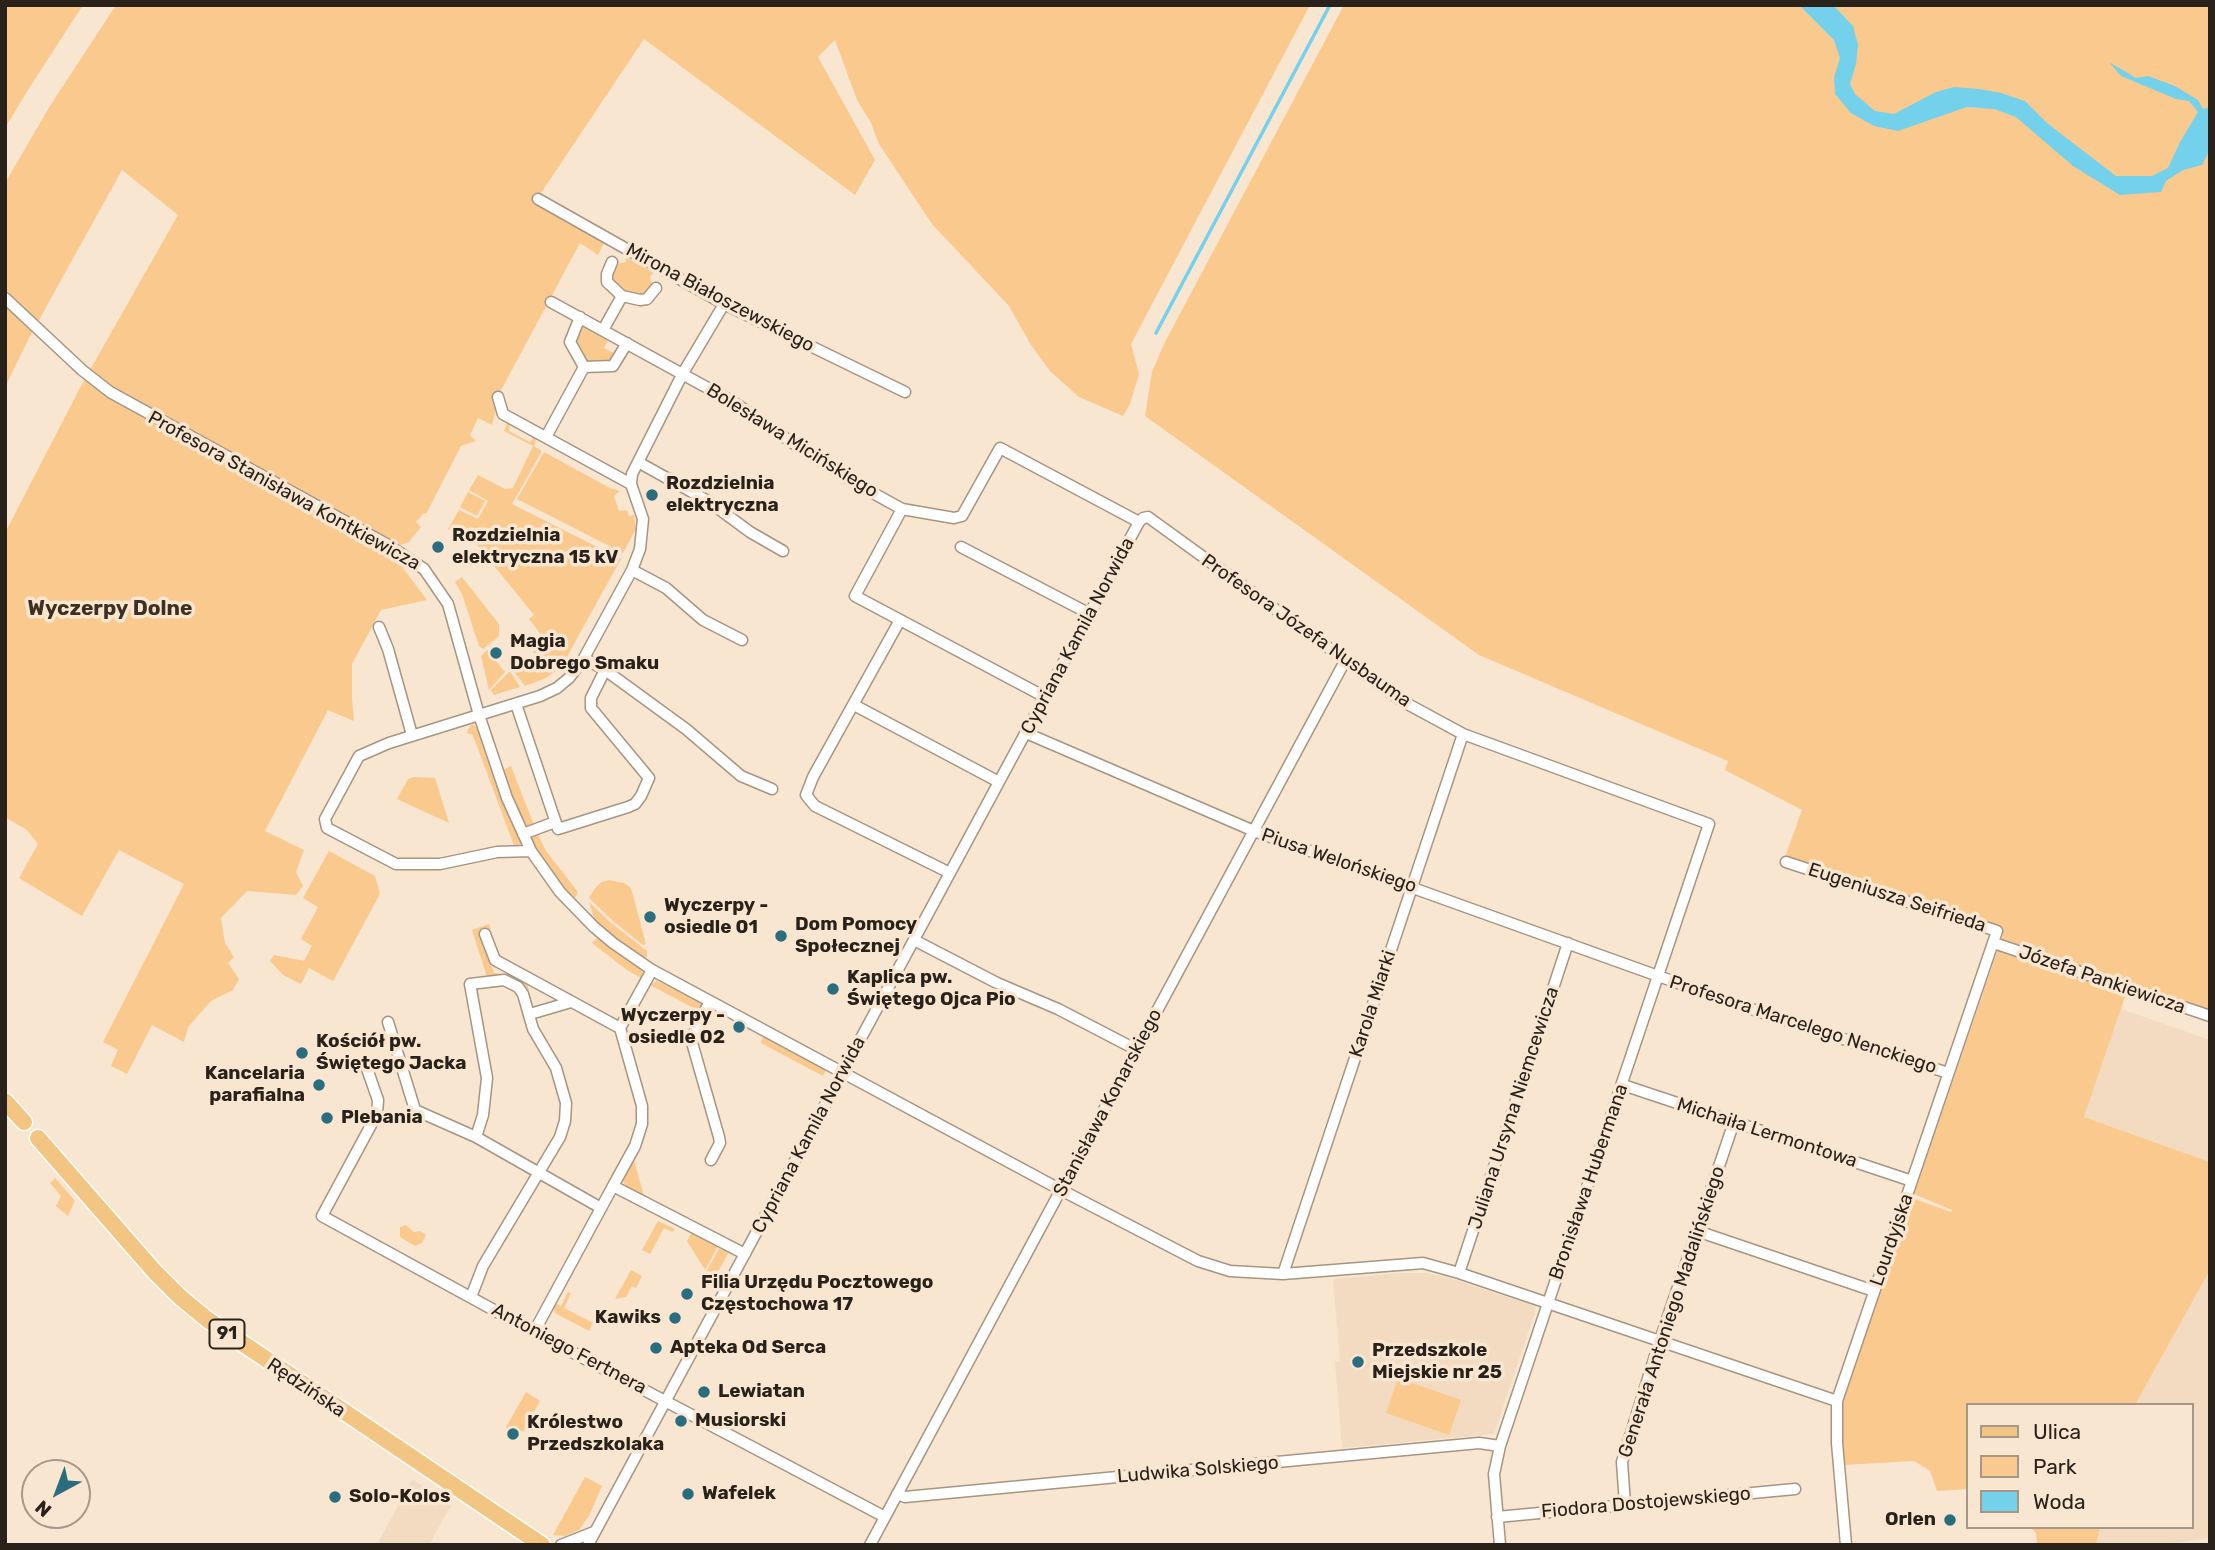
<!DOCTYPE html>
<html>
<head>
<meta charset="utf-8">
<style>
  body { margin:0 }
  #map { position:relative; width:2215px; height:1550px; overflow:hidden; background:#f8e6d1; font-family:Rubik,sans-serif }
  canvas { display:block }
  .frame { position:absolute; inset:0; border:7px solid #29221b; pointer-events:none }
  .legend { position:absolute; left:1966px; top:1403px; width:228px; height:126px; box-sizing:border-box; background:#f8e6d1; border:2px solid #a59888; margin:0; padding:9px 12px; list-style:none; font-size:21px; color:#29221b }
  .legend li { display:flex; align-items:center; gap:14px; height:35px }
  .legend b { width:35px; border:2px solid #a59888 }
  .north { position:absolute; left:21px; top:1459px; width:70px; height:70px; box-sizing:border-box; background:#f8e6d1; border:2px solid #a59888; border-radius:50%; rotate:221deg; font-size:19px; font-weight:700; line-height:28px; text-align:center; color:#29221b }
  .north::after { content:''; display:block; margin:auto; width:24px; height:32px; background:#2a6d7f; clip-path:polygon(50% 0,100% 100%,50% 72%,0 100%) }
</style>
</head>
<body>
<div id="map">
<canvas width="2215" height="1550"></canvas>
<div class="frame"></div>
<ul class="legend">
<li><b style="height:9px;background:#f3c583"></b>Ulica</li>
<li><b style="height:19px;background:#fac98e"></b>Park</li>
<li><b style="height:19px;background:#74d1ec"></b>Woda</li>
</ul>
<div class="north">N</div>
</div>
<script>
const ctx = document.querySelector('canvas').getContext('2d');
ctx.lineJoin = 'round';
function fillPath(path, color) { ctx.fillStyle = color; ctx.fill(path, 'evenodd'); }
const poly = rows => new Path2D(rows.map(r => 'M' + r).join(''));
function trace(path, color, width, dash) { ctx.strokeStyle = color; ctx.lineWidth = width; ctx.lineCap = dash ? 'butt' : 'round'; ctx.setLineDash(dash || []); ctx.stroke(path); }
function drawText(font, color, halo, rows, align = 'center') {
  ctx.font = font + ' Rubik,sans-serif'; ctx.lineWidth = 7; ctx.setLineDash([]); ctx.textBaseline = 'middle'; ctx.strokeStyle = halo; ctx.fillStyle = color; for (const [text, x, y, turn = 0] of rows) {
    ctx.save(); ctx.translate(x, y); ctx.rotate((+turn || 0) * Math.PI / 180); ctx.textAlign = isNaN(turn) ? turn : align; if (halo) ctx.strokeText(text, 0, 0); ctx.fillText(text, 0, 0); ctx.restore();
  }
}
const built = poly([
  [2121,1009,2210,1040,2210,1162,2084,1117],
  [2210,1270,2210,1538,2158,1545,2096,1545,2100,1527,2192,1527,2192,1405,2135,1405],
  [1403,1273,1426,1273,1450,1278,1534,1306,1536,1309,1495,1432,1493,1434,1342,1448,1335,1362,1340,1361,1333,1279],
  [412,1479,451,1505,429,1545,377,1545]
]);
const green = poly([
  [5,5,83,5,26,93,5,128],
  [116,5,1310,5,1131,344,1139,374,1130,404,1123,416,1079,397,1050,371,1031,345,1009,306,932,224,879,144,871,123,857,100,835,40,818,57,875,160,855,195,644,39,535,202,604,243,598,255,580,243,499,394,493,396,496,409,492,425,478,418,470,435,476,441,461,446,426,514,424,513,416,522,421,527,409,542,401,545,375,531,370,541,403,560,403,568,427,600,381,610,352,664,352,699,354,721,328,710,265,831,304,850,296,872,303,886,296,895,247,891,221,918,225,943,234,957,228,963,239,979,233,990,211,1001,188,1027,184,1042,152,1025,127,1074,111,1066,118,1050,103,1042,184,884,119,850,82,916,19,878,38,844,27,830,5,817,5,533,82,384,178,215,122,170,29,338,5,387,5,183,50,106],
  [1344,5,2210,5,2210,122,2204,132,2210,125,2210,1011,2097,983,2126,994,2084,1117,2210,1162,2210,1270,2135,1405,1968,1405,1968,1489,1937,1491,1930,1471,1914,1461,1843,1465,1841,1420,1843,1403,1912,1198,1951,1212,1952,1210,1914,1194,2003,935,2003,930,1785,857,1802,810,1725,770,1728,761,1479,655,1145,416,1152,372,1164,344],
  [1994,92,1980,108,1967,107,1922,121,1913,121],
  [626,257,654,273,650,276,652,288,650,292,640,297,625,292,613,284,611,278,613,268,617,264,626,262],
  [583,325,600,332,599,335,608,340,604,348,617,355,613,361,586,364,575,348,573,337,578,328],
  [508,422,510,423,509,431,530,442,535,436,537,437,534,446,542,451,512,504,621,559,564,662,556,671,544,679,525,686,512,669,521,662,528,671,541,662,533,652,546,641,529,619,534,615,474,541,470,543,448,529,459,510,478,519,488,501,469,490,478,475,505,489,513,488,533,446,504,431],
  [544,452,610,488,620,491,614,496,619,511,627,510,629,516,634,515,636,529,623,553,517,499],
  [468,492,485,501,477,516,460,507],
  [462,577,499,624,499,636,483,649,479,646,462,594,455,582],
  [487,650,505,672,489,690,481,656],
  [510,671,520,687,494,695,491,690],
  [472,724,479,729,523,844,519,848,515,848,475,741,472,734,468,734,467,731],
  [511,766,534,825,529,827,524,825,503,770],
  [414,777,435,778,449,823,397,799,408,779],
  [537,833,546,851,578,892,575,898,555,879,541,859,531,839,532,834],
  [329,851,375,876,380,894,333,981,309,968,301,984,283,975,270,961,274,955,304,961,312,946,301,939,318,907,303,898],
  [609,880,624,883,631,888,646,944,643,945,613,921,589,898,596,887,602,882],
  [589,902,611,923,647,951,647,957,643,958,617,940,595,921],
  [489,924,491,929,480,933,494,973,513,975,527,982,532,1007,521,986,481,979,487,977,472,930],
  [598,937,639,967,643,974,643,979,627,970,592,943],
  [657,981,703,1003,704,1007,701,1012,650,985],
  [763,1035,827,1068,823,1076,761,1043],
  [633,1157,644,1196,643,1198,626,1187,623,1180],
  [55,1178,75,1201,68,1216,56,1206,61,1196,50,1183],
  [658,1221,675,1229,672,1232,664,1228,650,1254,642,1250],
  [406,1225,414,1232,420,1231,426,1235,422,1243,415,1246,400,1237,400,1227],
  [692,1232,718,1246,705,1270,687,1241],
  [720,1247,729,1252,714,1279,708,1276,706,1272],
  [631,1270,642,1276,636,1288,632,1286,626,1297,615,1299],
  [568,1292,571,1293,564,1308,593,1323,589,1331,555,1313,553,1306,555,1303,561,1306],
  [1398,1378,1461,1400,1449,1435,1386,1413],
  [526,1392,540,1401,523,1432,520,1430,518,1433,506,1427],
  [585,1477,602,1486,589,1516,579,1530,565,1536,553,1535],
  [2030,1527,2100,1527,2096,1545,2037,1545,2036,1533]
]);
const water = poly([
  [1799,5,1833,5,1853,26,1858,45,1856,64,1850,84,1855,94,1875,111,1894,114,1936,92,1954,87,1979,89,2001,93,2025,101,2047,123,2116,176,2152,176,2168,168,2180,142,2198,112,2189,101,2176,99,2121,76,2109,62,2136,78,2148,76,2175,86,2198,100,2203,109,2210,107,2210,150,2202,165,2183,170,2166,181,2161,192,2120,195,2073,166,2016,117,1994,109,1967,107,1898,131,1874,126,1851,113,1835,94,1834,77,1840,58,1834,40]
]);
const stream = poly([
  [1156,333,1330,5]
]);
const minor = poly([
  [538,199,724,304,905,392],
  [612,262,607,274,607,282,622,296],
  [5,298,82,370,110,392,388,545,424,569,448,604,479,715,507,798,531,851,560,892,594,927,613,943,652,970,1061,1190,1198,1261,1230,1271,1283,1274,1423,1263,1459,1273,1837,1401],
  [551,302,735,403,797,446,862,487,902,509,954,518,962,516,1000,448,1139,522],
  [580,317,570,342,584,367,613,366,627,343],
  [603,330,622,296,640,300,647,299,656,288],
  [498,397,503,414,631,484],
  [546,437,584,367],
  [638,462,708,501,750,532,783,551],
  [902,509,855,596,1045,697],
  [961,547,1090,614],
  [632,570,666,588,703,620,742,640],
  [900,620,813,777,806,795,815,806,950,873],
  [379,627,388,649,412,735],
  [584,658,605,670,686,729,741,776,772,789],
  [516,704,558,829,628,807,635,804,641,796,649,778,591,708,591,698,605,670],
  [854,705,999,782],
  [1026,733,1254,831,1739,1005,1948,1073],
  [523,834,555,822],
  [531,851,497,852,440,864,396,864,327,828,325,819,359,756,389,743,540,696,557,688,569,678,584,658,632,570,640,549,643,519,631,484,632,474,683,373,724,304],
  [1786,862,1997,931,1837,1401,1837,1443,1846,1545],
  [485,934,495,960,620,1028],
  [914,940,997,983,1058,1009,1137,1050],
  [1994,943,2210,1016],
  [710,1001,691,1039,719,1137,720,1143,711,1160],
  [530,1014,571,1002],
  [388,1022,415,1110,476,1137,601,1208],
  [365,1063,378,1100,377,1114,322,1216,534,1332,885,1517],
  [1623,1085,1912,1181],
  [613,1186,635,1146,642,1124,642,1106,620,1028,652,970],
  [1697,1231,1874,1291],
  [1459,1273,1568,943],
  [1283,1274,1463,734],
  [471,1297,483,1266,560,1137,565,1121,566,1103,556,1068,533,1029,523,994,518,987,504,980,470,984,487,1078,483,1115,476,1137],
  [534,1332,613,1186,745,1254],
  [897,1494,905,1497,1479,1443,1500,1446],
  [1625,1504,1622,1462,1660,1340,1734,1122],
  [1497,1517,1795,1489],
  [561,1545,594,1532],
  [588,1545,1139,522,1143,518,1148,517,1402,701,1463,734,1709,824,1500,1446,1494,1474,1500,1545],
  [870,1545,1345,661]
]);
const primary = poly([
  [5,1101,24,1122],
  [38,1138,154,1271,180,1297,208,1320,542,1545]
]);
const markers = [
  [652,495,7,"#2a6d7f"],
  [438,547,7,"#2a6d7f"],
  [496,653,7,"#2a6d7f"],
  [650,917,7,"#2a6d7f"],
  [781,936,7,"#2a6d7f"],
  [833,989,7,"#2a6d7f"],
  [739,1027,7,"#2a6d7f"],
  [302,1053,7,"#2a6d7f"],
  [319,1085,7,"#2a6d7f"],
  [327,1118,7,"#2a6d7f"],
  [687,1294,7,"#2a6d7f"],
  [675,1318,7,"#2a6d7f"],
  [656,1348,7,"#2a6d7f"],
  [1358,1362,7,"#2a6d7f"],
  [704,1392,7,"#2a6d7f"],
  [681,1421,7,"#2a6d7f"],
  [513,1434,7,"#2a6d7f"],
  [688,1494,7,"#2a6d7f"],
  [335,1497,7,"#2a6d7f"],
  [1950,1520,7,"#2a6d7f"]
];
const shields = [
  [227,1334,35]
];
const shieldNames = [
  ["91",227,1334]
];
const streetNames = [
  ["Mirona Białoszewskiego",720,298,28],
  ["Bolesława Micińskiego",792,441,32],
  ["Profesora Stanisława Kontkiewicza",284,491,29],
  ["Profesora Józefa Nusbauma",1306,631,35],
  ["Cypriana Kamila Norwida",1078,636,-62],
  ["Piusa Welońskiego",1339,861,19],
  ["Eugeniusza Seifrieda",1897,898,18],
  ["Józefa Pankiewicza",2102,980,19],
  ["Karola Miarki",1373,1004,-72],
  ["Profesora Marcelego Nenckiego",1803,1025,18],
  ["Stanisława Konarskiego",1108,1103,-62],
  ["Juliana Ursyna Niemcewicza",1514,1108,-72],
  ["Michaiła Lermontowa",1767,1133,18],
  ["Cypriana Kamila Norwida",809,1135,-62],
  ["Bronisława Hubermana",1589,1182,-71],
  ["Lourdyjska",1892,1240,-71],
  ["Generała Antoniego Madalińskiego",1672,1312,-72],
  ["Antoniego Fertnera",569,1349,28],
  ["Rędzińska",306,1388,34],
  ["Ludwika Solskiego",1198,1470,-5],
  ["Fiodora Dostojewskiego",1646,1503,-5]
];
const poiNames = [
  ["Rozdzielnia",666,484],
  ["elektryczna",666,506],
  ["Rozdzielnia",452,536],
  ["elektryczna 15 kV",452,558],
  ["Magia",510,642],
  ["Dobrego Smaku",510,664],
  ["Wyczerpy -",664,906],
  ["osiedle 01",664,928],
  ["Dom Pomocy",795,925],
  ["Społecznej",795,947],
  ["Kaplica pw.",847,978],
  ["Świętego Ojca Pio",847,1000],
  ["Wyczerpy -",725,1016,"right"],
  ["osiedle 02",725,1038,"right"],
  ["Kościół pw.",316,1042],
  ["Świętego Jacka",316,1064],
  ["Kancelaria",305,1074,"right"],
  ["parafialna",305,1096,"right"],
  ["Plebania",341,1118],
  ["Filia Urzędu Pocztowego",701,1283],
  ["Częstochowa 17",701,1305],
  ["Kawiks",661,1318,"right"],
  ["Apteka Od Serca",670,1348],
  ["Przedszkole",1372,1351],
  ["Miejskie nr 25",1372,1373],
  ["Lewiatan",718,1392],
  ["Musiorski",695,1421],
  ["Królestwo",527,1423],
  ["Przedszkolaka",527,1445],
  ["Wafelek",702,1494],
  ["Solo-Kolos",349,1497],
  ["Orlen",1936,1520,"right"]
];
const neighbourhoodNames = [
  ["Wyczerpy Dolne",110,609]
];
fillPath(built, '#f2dbc0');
fillPath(green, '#fac98e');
fillPath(water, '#74d1ec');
trace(stream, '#74d1ec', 3.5);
trace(minor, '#a69582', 13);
trace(primary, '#fff', 19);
trace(minor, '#fff', 10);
trace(primary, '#f3c583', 16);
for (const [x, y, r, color] of markers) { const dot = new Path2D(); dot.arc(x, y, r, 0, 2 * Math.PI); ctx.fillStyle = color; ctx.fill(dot); trace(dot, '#f8e6d1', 2.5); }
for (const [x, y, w] of shields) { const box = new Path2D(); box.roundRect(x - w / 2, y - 14.5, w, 29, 5); ctx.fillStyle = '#f8e6d1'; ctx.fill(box); trace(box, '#29221b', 2); }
drawText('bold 18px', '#29221b', null, shieldNames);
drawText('19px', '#29221b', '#f8e6d1', streetNames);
drawText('bold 19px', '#29221b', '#f8e6d1', poiNames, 'left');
drawText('bold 21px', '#3e3020', '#f8e6d1', neighbourhoodNames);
</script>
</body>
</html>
